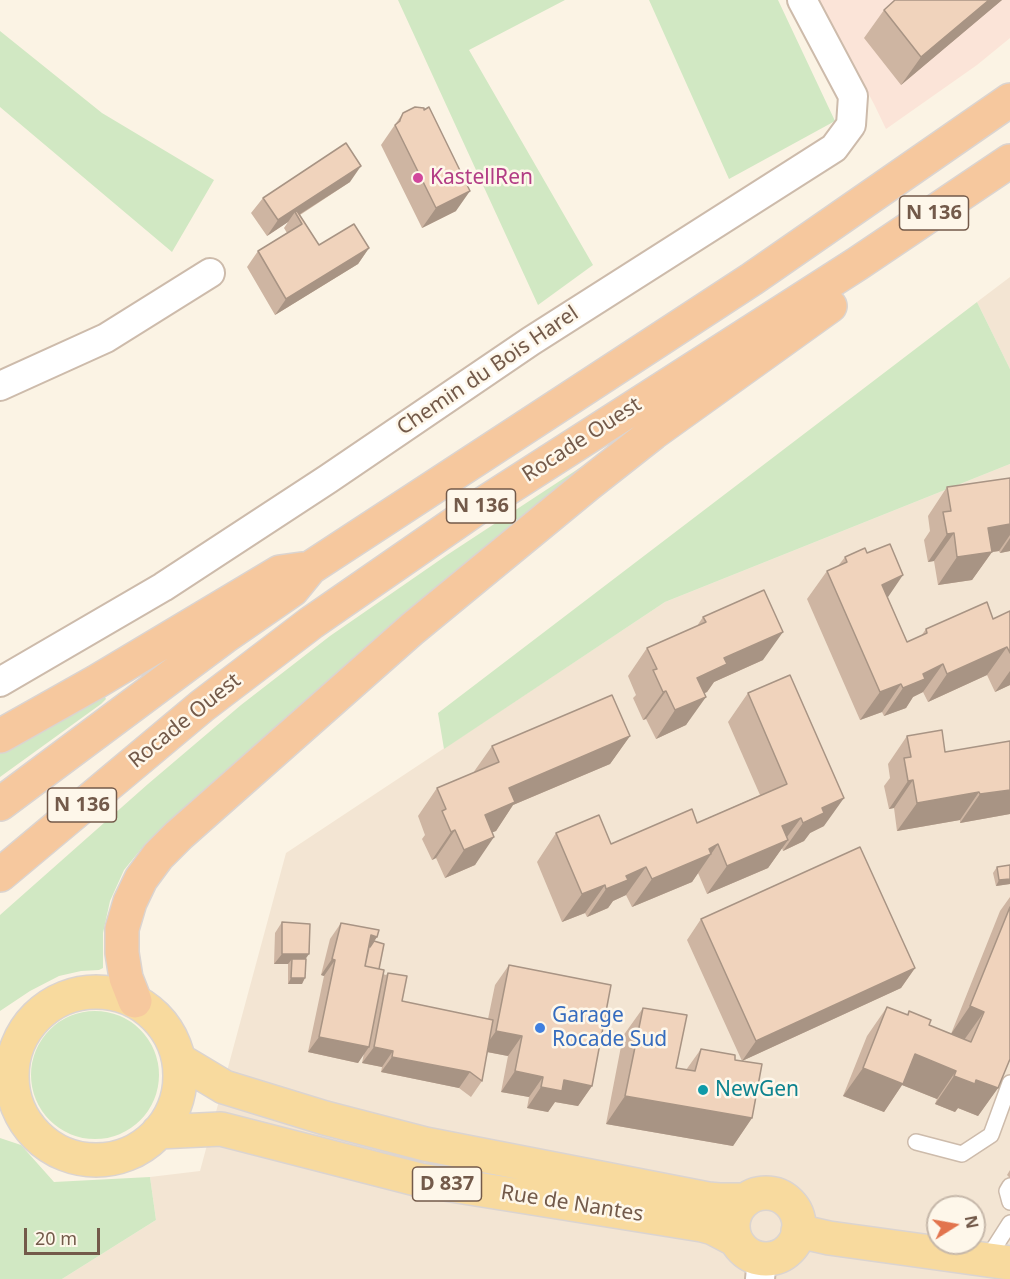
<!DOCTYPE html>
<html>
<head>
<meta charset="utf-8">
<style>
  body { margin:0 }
  #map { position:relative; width:1010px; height:1279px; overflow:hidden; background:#fbf3e4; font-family:"Noto Sans",sans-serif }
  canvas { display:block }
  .north { position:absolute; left:926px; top:1195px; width:60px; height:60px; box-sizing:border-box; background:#fef7ea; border:2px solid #c6b8aa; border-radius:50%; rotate:79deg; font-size:16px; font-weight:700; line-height:24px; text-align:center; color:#735a4a }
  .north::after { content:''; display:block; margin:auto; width:21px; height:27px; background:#e2744d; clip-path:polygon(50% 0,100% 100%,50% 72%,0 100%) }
  .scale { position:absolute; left:24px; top:1228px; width:76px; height:27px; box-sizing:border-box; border:3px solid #735a4a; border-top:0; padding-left:8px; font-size:18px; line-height:21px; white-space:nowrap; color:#735a4a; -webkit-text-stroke:4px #fef7ea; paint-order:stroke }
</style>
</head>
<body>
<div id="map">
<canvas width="1010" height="1279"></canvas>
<div class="north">N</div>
<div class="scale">20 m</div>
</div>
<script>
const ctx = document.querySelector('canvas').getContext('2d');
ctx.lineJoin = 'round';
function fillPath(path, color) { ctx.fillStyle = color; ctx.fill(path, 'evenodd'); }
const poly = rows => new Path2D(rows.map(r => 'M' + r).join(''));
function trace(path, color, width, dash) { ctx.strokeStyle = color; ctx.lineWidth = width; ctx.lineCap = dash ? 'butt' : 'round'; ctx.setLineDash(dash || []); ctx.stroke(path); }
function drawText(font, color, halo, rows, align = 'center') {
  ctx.font = font + ' "Noto Sans",sans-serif'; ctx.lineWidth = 5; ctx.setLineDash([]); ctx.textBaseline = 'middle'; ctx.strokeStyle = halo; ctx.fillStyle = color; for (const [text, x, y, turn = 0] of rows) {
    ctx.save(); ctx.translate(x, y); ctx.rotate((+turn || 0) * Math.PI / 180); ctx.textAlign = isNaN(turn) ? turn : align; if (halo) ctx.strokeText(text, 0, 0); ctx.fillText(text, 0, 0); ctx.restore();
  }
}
const residential = poly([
  [1010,277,1010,369,977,302],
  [1010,464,1010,1279,62,1279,156,1220,150,1177,200,1171,286,853,665,602],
  [938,1207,974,1207,974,1243,938,1243]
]);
const commercial = poly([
  [817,0,1010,0,1010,38,977,65,886,129,874,104]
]);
const green = poly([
  [398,0,565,0,469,50,593,265,538,305],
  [649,0,778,0,835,121,729,179],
  [0,31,102,113,214,180,172,252,0,107],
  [977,302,1010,369,1010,464,665,602,444,749,438,713],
  [613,446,237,771,190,803,146,843,124,870,110,901,103,933,103,968,99,970,81,971,59,976,30,991,0,1011,0,915,148,784,241,705,330,636,447,555],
  [100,688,106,699,101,704,0,777,0,744],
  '31 1075a64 64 0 1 1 128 0a64 64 0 1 1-128 0Z',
  [0,1138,21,1145,54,1182,150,1177,156,1220,62,1279,0,1279]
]);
const service = poly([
  [916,1142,962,1154,991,1135,1010,1083],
  [1010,1186,1007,1191,1010,1202],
  [987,1259,1010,1223]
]);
const minor = poly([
  [0,386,106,338,210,273],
  [0,682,163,587,328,479,531,341,834,148,851,125,853,96,802,0],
  [760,1279,762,1259]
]);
const primary = poly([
  '12 1076a84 84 0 1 1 168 0a84 84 0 1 1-168 0Z',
  [179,1060,224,1087,325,1118,425,1144,708,1199,719,1200,746,1200],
  [158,1132,221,1129,420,1180,702,1225,713,1228,736,1240],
  '733 1226a33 33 0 1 1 66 0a33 33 0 1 1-66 0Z',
  [798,1231,829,1238,1010,1263]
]);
const trunk = poly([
  [0,736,96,682,280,572,302,569],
  [0,804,224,637,292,590,310,568,752,279,1010,100],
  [0,875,202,706,311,623,483,504,857,264,1010,161],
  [135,1001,126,978,122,953,122,929,130,902,141,879,158,856,179,835,412,629,587,485,653,433,830,306]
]);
const wall = poly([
  [1002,0,901,85,864,38,884,10],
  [403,113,456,211,422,228,381,145],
  [350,182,300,215,319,245,369,248,358,264,275,315,247,267,258,251,287,233,284,228,288,222,267,236,251,213,263,198],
  [1010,478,1010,551,1000,553,999,551,992,552,972,580,938,585,934,561,928,562,924,540,930,531,928,516,947,487],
  [845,557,888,598,907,642,921,636,926,629,993,619,1010,611,1010,685,995,692,987,675,928,702,923,692,913,697,906,708,884,716,882,712,860,720,807,599,827,571,838,566],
  [703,617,763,660,714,682,707,692,704,693,686,725,656,739,646,719,643,720,633,698,636,695,628,676,647,648,697,626],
  [748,693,824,826,810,833,804,841,783,851,782,848,768,868,707,894,698,873,692,882,632,907,626,895,613,901,608,908,587,917,585,913,562,922,537,862,556,833,611,844,697,823,760,795,728,722],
  [630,736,610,764,513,805,496,831,492,832,475,865,445,878,436,858,432,860,422,839,425,835,418,816,437,788,473,773,492,746],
  [907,736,945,752,1010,814,960,823,960,820,897,831,894,808,889,809,884,786,890,778,888,764],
  [997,867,1010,884,996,886,993,873],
  [1010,897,1010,1059,998,1088,978,1116,958,1108,955,1112,935,1104,937,1099,902,1085,884,1112,843,1096,867,1036,887,1007,907,1015,909,1011,929,1025,951,1034,1000,911],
  [701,919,915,968,901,988,742,1061,687,940],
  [282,922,306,959,302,984,288,984,288,964,274,964,275,933],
  [341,923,377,937,374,941,379,969,383,974,386,975,388,973,402,1001,488,1019,495,985,509,965,592,1086,578,1106,555,1102,548,1112,527,1108,529,1097,501,1092,508,1056,487,1052,482,1081,471,1097,459,1088,381,1072,382,1067,362,1063,364,1053,358,1063,308,1052,324,976,321,975,330,939],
  [643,1008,676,1068,686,1070,701,1049,735,1060,752,1118,733,1146,606,1124,623,1036],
  [1010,1170,1010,1178,1007,1175]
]);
const shadedWall = poly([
  [989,0,1002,0,901,85,921,57],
  [361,166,350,182,297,216,295,212,288,222,267,236,278,220],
  [470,191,456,211,422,228,436,208],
  [369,248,358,264,275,315,286,299],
  [1010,524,1010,535,999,551,992,552,972,580,938,585,957,557,988,528],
  [954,533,934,561,928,562,947,534],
  [1010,538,1010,551,1000,553],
  [903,575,884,603,882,585],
  [783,632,763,660,714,682,707,692,677,706,697,678,724,658],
  [1007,647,987,675,928,702,947,674],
  [943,664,923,692,913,697,906,708,884,716,903,688,923,674],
  [1010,671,1010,685,995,692],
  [901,684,882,712,860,720,880,692],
  [666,691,646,719,643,720,663,692],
  [706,697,686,725,656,739,675,710],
  [630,736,610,764,513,805,496,831,466,843,485,815,509,788],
  [913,780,894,808,889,809,908,781],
  [1010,790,1010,814,960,823,980,794],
  [979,792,960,820,897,831,917,803],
  [844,798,824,826,810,833,804,841,783,851,803,823,822,808],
  [801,818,784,841,788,840,768,868,707,894,727,866,782,826],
  [455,830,436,858,432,860,451,832],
  [494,837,475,865,445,878,464,850],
  [718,844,692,882,632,907,652,879],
  [646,867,626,895,613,901,608,908,587,917,606,889,626,876],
  [1010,879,1010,884,996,886,999,880],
  [605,885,585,913,562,922,582,894],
  [371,935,377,937,366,953],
  [282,954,309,954,302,964,292,959,288,964,274,964],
  [332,959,335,960,324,976,321,975],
  [915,968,901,988,742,1061,756,1041],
  [291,978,305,978,302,984,288,984],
  [970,1006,984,1012,964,1040,951,1034],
  [496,1031,522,1036,508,1056,482,1051],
  [319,1037,369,1047,358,1063,308,1052],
  [374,1047,393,1051,382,1067,362,1063],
  [915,1054,956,1071,937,1099,902,1085,884,1112,843,1096,863,1068],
  [392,1057,470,1072,459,1088,381,1072],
  [515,1071,543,1077,529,1097,501,1092],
  [954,1076,976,1080,998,1088,978,1116,958,1108,955,1112,935,1104],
  [564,1080,592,1086,578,1106,555,1102,548,1112,527,1108,541,1087],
  [625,1096,752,1118,733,1146,606,1124]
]);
const building = poly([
  [895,0,989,0,921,57,884,10,895,0],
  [415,107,424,108,424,110,429,107,470,191,436,208,395,125,400,121,400,120,403,113,415,107],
  [346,143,361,166,278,220,263,198,346,143],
  [297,211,319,245,354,224,369,248,286,299,258,251,302,224,295,212,297,211],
  [1010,478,1010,524,988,528,992,552,957,557,954,533,947,534,943,512,951,511,947,487,1010,478],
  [890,544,903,575,882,585,907,642,927,633,926,629,987,602,993,619,1010,611,1010,653,1007,647,947,674,943,664,923,674,925,679,903,688,901,684,880,692,827,571,847,562,845,557,865,548,867,553,890,544],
  [764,590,783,632,724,658,727,664,697,678,706,697,675,710,666,691,663,692,653,670,657,669,647,648,706,622,703,617,764,590],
  [790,675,844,798,822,808,824,813,803,823,801,818,782,826,788,840,727,866,718,844,709,849,711,854,652,879,646,867,626,876,628,880,606,889,605,885,582,894,556,833,599,815,611,844,692,809,697,823,787,784,748,693,790,675],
  [612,695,630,736,509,788,515,802,485,815,494,837,464,850,455,830,451,832,442,811,446,809,437,788,499,762,492,746,612,695],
  [942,730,945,752,1010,741,1010,790,980,794,979,792,917,803,913,780,908,781,904,758,911,757,907,736,942,730],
  [860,847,915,968,756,1041,701,919,860,847],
  [1010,865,1010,879,999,880,997,867,1010,865],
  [1010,907,1010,1059,998,1088,976,1080,975,1084,954,1076,956,1071,915,1054,903,1084,863,1068,887,1007,908,1015,909,1011,931,1020,929,1025,971,1042,984,1012,970,1006,1010,907],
  [282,922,310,924,309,954,282,954,282,922],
  [341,923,379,930,377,937,371,935,365,966,384,970,369,1047,319,1037,335,960,332,959,341,923],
  [374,941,384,944,379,969,365,966,369,947,370,947,374,941],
  [292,959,306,959,305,978,291,978,292,959],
  [509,965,611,985,592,1086,564,1080,562,1091,541,1087,543,1077,515,1071,522,1036,496,1031,509,965],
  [388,973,407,976,402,1001,493,1020,482,1081,470,1072,392,1057,393,1051,374,1047,388,973],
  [643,1008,687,1015,676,1068,695,1071,701,1049,735,1055,735,1060,762,1064,752,1118,625,1096,643,1008]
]);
const markers = [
  [418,178,6,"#d1479c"],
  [540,1028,6,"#3f7fe0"],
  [703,1090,6,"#0f9aa8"]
];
const shields = [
  [934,213,69],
  [481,506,69],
  [82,805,69],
  [447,1184,69]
];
const shieldNames = [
  ["N 136",934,213],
  ["N 136",481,506],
  ["N 136",82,805],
  ["D 837",447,1184]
];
const hotelNames = [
  ["KastellRen",430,178]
];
const streetNames = [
  ["Chemin du Bois Harel",488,371,-34],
  ["Rocade Ouest",582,440,-33],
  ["Rocade Ouest",185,721,-39],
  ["Rue de Nantes",572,1204,9]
];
const shopNames = [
  ["Garage",552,1016],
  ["Rocade Sud",552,1040]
];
const cultureNames = [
  ["NewGen",715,1090]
];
fillPath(residential, '#f3e5d3');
fillPath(commercial, '#fbe4d8');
fillPath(green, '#d1e8c3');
trace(service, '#cdbbab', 18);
trace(minor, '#cdbbab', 32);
trace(primary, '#dbd4d0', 36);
trace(trunk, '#dbd4d0', 36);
trace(service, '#fff', 15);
trace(minor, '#fff', 28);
trace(primary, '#f8da9e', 33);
trace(trunk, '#f6c89e', 33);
fillPath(wall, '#ceb5a2');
fillPath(shadedWall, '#a89484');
fillPath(building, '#f0d3bc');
trace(building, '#a89484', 1.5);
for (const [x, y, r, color] of markers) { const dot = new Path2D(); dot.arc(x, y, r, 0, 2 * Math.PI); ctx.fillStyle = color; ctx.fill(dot); trace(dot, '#fef7ea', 2); }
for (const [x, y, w] of shields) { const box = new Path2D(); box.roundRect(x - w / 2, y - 17, w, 34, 4.5); ctx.fillStyle = '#fef7ea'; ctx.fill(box); trace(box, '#735a4a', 1.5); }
drawText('bold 20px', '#735a4a', null, shieldNames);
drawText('21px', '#b23c85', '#fef7ea', hotelNames, 'left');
drawText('21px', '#735a4a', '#fef7ea', streetNames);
drawText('21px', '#366cbe', '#fef7ea', shopNames, 'left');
drawText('21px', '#0d838f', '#fef7ea', cultureNames, 'left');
</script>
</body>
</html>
